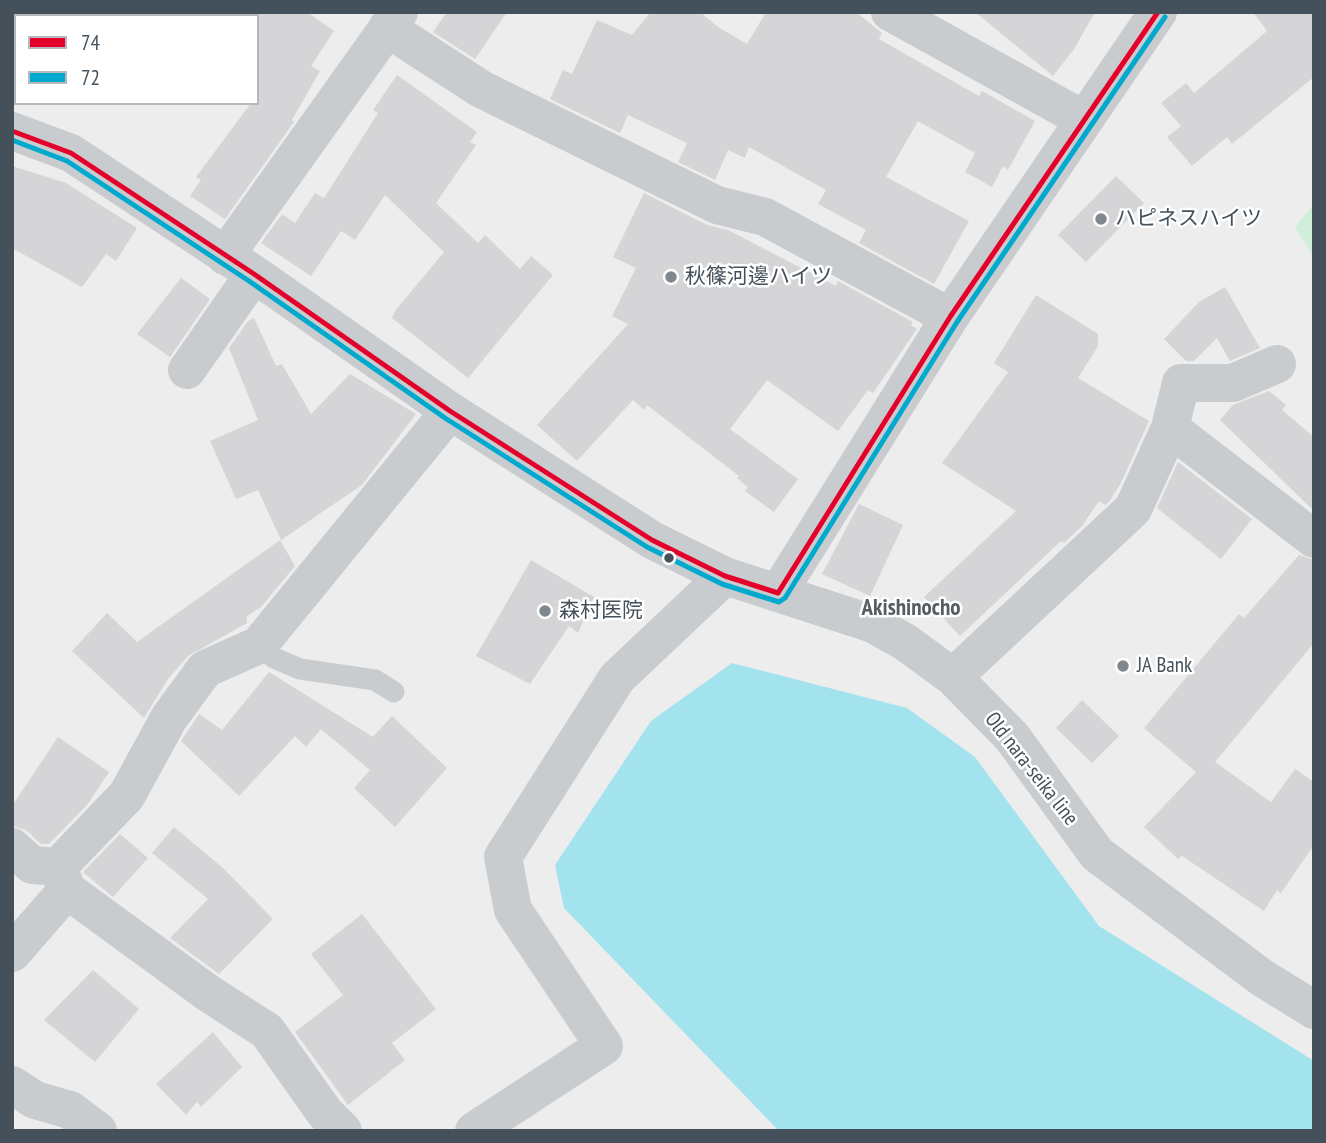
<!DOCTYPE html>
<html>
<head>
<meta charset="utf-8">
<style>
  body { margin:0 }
  #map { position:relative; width:1326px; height:1143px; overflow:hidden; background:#eeeded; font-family:"PT Sans Narrow",sans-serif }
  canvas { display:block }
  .frame { position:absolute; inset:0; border:14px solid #44515a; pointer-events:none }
  .legend { position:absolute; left:14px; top:14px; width:245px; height:91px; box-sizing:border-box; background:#fff; border:2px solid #b4b9bd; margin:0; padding:9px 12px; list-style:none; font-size:21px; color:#44515a }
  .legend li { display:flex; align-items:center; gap:14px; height:35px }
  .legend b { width:35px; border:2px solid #b4b9bd }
</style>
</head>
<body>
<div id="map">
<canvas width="1326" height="1143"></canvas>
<div class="frame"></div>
<ul class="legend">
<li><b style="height:9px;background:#e4002b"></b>74</li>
<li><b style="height:9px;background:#00a9ce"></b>72</li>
</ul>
</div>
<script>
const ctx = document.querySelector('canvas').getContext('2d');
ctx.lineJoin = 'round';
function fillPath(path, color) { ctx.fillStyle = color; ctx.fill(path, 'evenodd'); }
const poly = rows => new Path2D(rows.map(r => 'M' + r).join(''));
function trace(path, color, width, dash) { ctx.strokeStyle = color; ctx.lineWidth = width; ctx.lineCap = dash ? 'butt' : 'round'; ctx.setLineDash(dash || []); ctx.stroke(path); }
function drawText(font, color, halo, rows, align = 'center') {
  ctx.font = font + ' "PT Sans Narrow","Noto Sans JP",sans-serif'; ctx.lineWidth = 5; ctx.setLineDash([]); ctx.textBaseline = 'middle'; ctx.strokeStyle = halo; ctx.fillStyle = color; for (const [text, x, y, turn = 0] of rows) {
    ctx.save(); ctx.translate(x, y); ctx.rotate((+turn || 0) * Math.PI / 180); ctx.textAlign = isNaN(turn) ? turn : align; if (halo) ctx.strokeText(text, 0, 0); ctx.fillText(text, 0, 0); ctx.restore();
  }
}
const green = poly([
  [1314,204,1314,257,1295,227]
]);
const water = poly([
  [732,663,907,708,975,757,1099,926,1314,1061,1314,1131,779,1131,564,908,555,865,651,721]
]);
const building = poly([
  [257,12,307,12,334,31,311,66,320,71,292,120,294,122,225,219,190,196,201,180,196,177,251,103,257,103],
  [447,12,507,12,475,59,433,32],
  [651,12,700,12,718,27,747,44,766,12,856,12,882,33,879,39,979,96,982,91,1035,121,1008,170,1003,166,992,187,965,172,975,153,918,121,886,177,969,221,934,284,859,243,866,230,818,204,826,190,749,147,745,158,728,150,715,180,678,162,687,143,628,115,620,133,550,99,563,70,572,74,597,20,632,35],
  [975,12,1095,12,1074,49,1053,76],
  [1253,12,1314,12,1314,77,1232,144,1227,137,1192,166,1167,137,1181,126,1161,103,1186,83,1194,93,1267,31],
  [397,75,477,132,470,142,476,145,436,203,478,243,485,235,520,269,531,256,553,275,468,378,392,318,395,311,444,252,385,195,355,240,341,231,311,276,261,243,282,214,295,223,315,193,324,198,378,113,373,110],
  [12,166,66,183,137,228,116,261,106,254,82,287,12,248],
  [1116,176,1144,203,1086,262,1058,235],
  [644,193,707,225,728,230,836,286,838,281,913,322,911,325,917,329,873,393,868,390,838,431,767,380,730,429,798,479,774,512,745,491,748,487,737,478,739,476,647,405,644,410,633,400,577,461,537,425,628,324,612,316,636,268,613,257],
  [181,278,210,299,170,357,137,334],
  [1225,287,1260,348,1230,361,1217,338,1194,361,1186,361,1164,339,1199,302],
  [1036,295,1098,334,1098,346,1078,378,1149,421,1121,483,1109,502,1105,505,1099,501,1082,526,1064,543,1061,541,960,636,924,597,1016,511,942,463,1008,372,994,363],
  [254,318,276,366,282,364,311,414,350,374,416,414,362,485,281,540,258,490,236,499,210,441,258,420,229,348,248,321],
  [1269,391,1286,405,1282,410,1314,437,1314,511,1220,420,1233,405],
  [1178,462,1252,519,1221,559,1157,508],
  [859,504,903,525,870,596,822,574],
  [280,540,295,566,261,607,247,616,247,623,188,656,168,679,144,718,72,651,107,613,137,642],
  [1299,555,1314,560,1314,643,1215,762,1271,802,1295,769,1314,782,1314,845,1281,893,1277,890,1264,911,1182,856,1178,859,1144,827,1196,772,1144,728,1239,614,1244,618],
  [531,560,594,597,578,633,569,626,530,684,476,656],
  [269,672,373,737,392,716,447,768,395,827,354,788,370,770,321,729,306,747,295,736,239,796,181,741,199,714,222,730],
  [1082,700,1119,736,1092,763,1056,728],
  [58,737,109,772,87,805,49,844,41,844,26,830,12,826,12,806],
  [174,827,223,868,273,919,219,974,170,938,208,899,152,853],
  [120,834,148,858,113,897,83,872],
  [362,914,436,1009,392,1043,405,1060,348,1105,295,1032,343,995,311,954],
  [93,970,139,1009,95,1062,44,1020],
  [213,1032,242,1067,201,1107,197,1102,186,1115,156,1084]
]);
const service = poly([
  [259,645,274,658,300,669,375,680,394,692]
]);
const minor = poly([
  [890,12,1083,119],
  [387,28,481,89,717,205,765,217,950,317],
  [12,39,16,34],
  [12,131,71,153,254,274,450,411,652,540,725,576,873,624,905,642,953,677,1012,737,1097,854,1261,977,1314,1010],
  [225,256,399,12],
  [187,370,254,274],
  [1170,428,1314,539],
  [778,593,950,317,1158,12],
  [953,677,1133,509,1170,428,1181,383,1233,383,1277,364],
  [12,847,32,865,58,867],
  [67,890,208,993,267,1031,325,1113,343,1131],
  [12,953,67,890,58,867,127,795,169,718,205,669,259,645,450,411],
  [12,1085,35,1100,70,1110,98,1131],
  [474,1131,604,1046,513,910,503,857,617,678,725,576]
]);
const bus1 = poly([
  [12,131,71,153,254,274,450,411,652,540,725,576,778,593,950,317,1158,12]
]);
const bus2 = poly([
  [12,140,67,161,249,281,445,418,647,547,722,584,779,602,785,598,957,322,1165,17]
]);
const markers = [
  [1101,219,7,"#80888d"],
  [671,277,7,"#80888d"],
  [669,558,6,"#44515a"],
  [545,611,7,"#80888d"],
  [1123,666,7,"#80888d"]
];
const poiNames = [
  ["ハピネスハイツ",1115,219],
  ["秋篠河邊ハイツ",685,277],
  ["森村医院",559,611],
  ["JA Bank",1137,666]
];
const streetNames = [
  ["Old nara-seika line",1031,769,52]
];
const neighbourhoodNames = [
  ["Akishinocho",911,608]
];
fillPath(green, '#d0eed9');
fillPath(water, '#a3e3ed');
fillPath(building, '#d5d5d7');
trace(service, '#c9ccce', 21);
trace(minor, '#c9ccce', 38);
trace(bus1, '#e4002b', 5);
trace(bus2, '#00a9ce', 5);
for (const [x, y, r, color] of markers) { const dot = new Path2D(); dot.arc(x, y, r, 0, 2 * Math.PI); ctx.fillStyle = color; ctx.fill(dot); trace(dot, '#fff', 2.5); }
drawText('21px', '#44515a', '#fff', poiNames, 'left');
drawText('21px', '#44515a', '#fff', streetNames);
drawText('bold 23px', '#585d61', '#fff', neighbourhoodNames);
</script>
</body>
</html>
